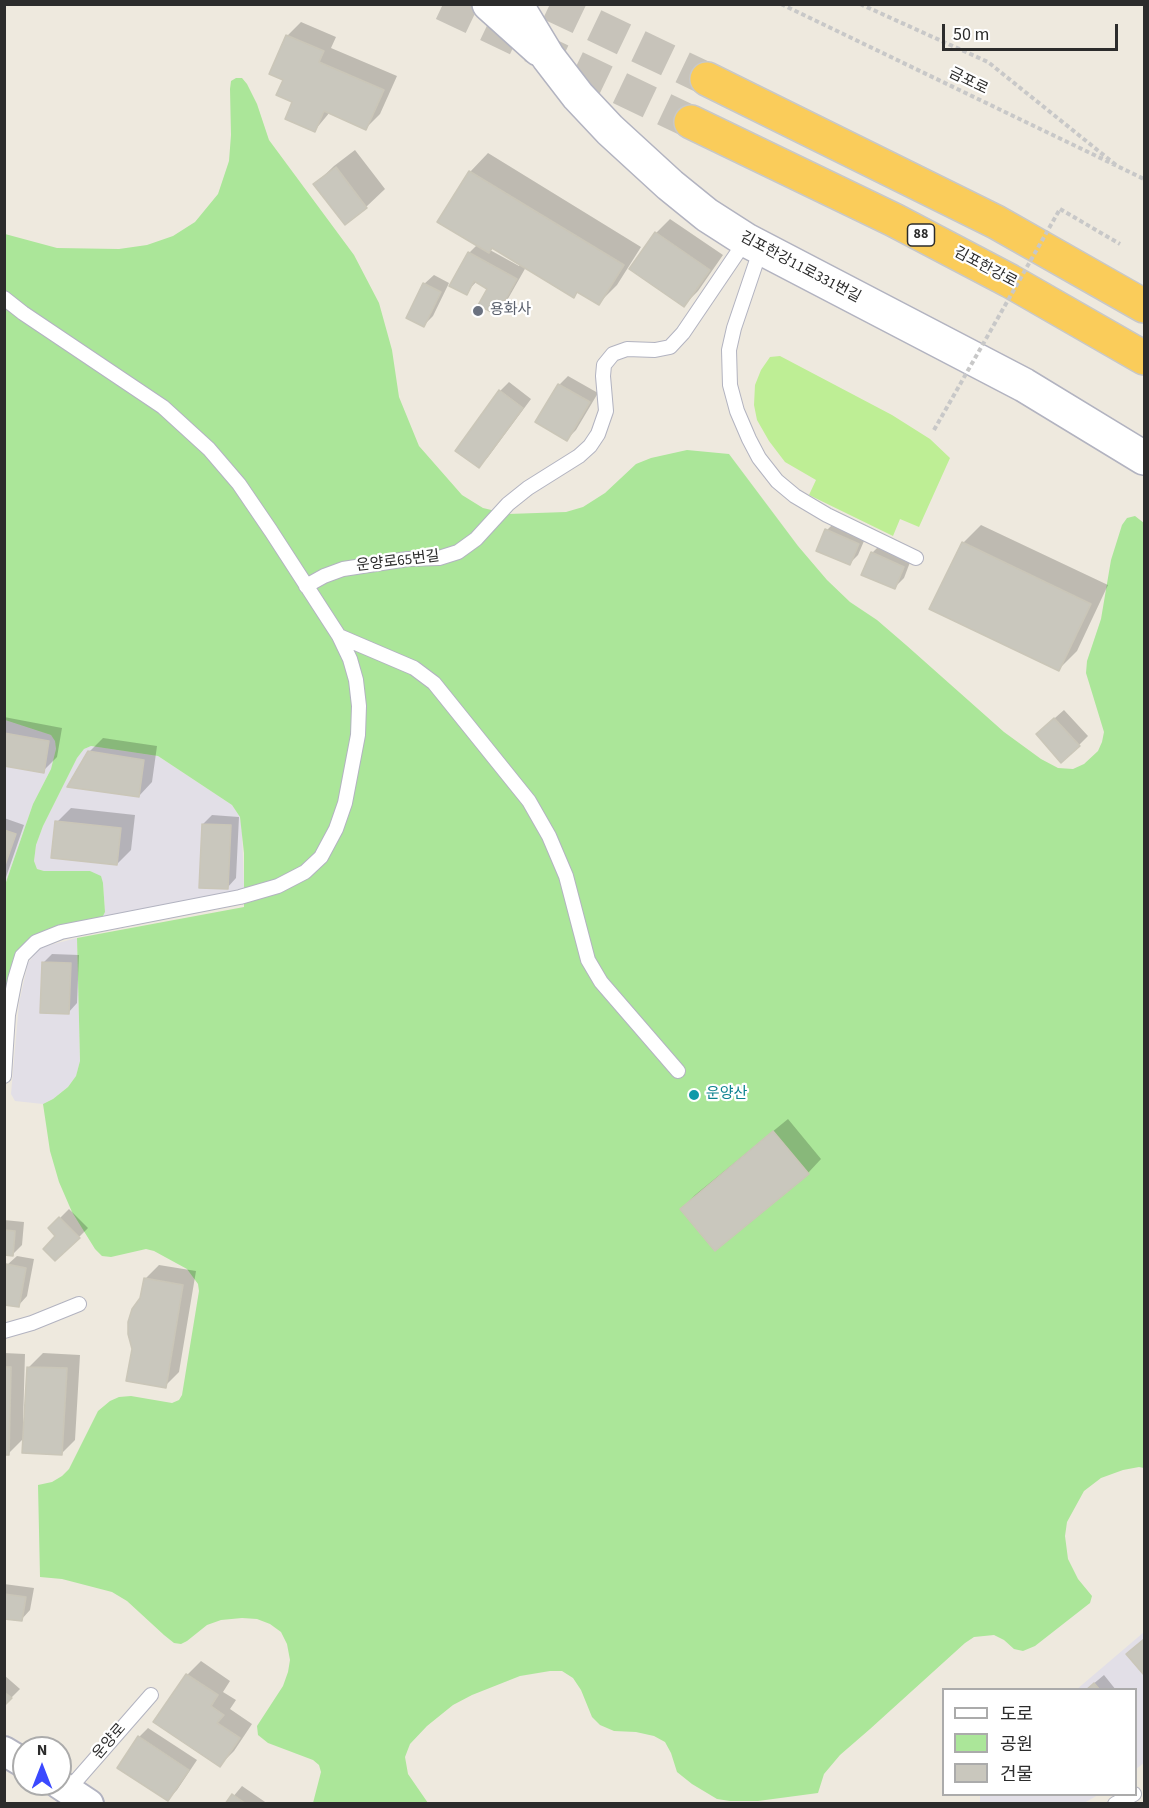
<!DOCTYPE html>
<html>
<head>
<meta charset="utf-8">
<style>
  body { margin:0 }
  #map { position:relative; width:1149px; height:1808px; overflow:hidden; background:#eee9de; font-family:"Source Sans 3","Noto Sans KR",sans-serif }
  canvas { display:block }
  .frame { position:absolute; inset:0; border:6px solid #2c2c2c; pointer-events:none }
  .legend { position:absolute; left:942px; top:1688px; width:195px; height:108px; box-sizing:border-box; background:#fff; border:2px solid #ababab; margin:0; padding:8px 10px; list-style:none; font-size:18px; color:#2c2c2c }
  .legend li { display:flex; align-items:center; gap:12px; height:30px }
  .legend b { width:30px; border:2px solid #ababab }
  .north { position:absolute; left:12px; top:1736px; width:60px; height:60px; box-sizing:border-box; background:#fff; border:2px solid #ababab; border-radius:50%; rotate:0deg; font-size:16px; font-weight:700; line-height:24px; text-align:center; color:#2c2c2c }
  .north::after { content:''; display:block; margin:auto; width:21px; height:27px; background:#3b49ff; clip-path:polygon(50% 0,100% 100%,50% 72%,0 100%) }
  .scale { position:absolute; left:942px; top:24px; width:176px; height:27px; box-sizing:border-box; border:3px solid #2c2c2c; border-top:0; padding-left:8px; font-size:18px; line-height:21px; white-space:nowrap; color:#2c2c2c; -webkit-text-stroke:4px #fff; paint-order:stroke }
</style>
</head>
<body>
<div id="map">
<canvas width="1149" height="1808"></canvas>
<div class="frame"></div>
<ul class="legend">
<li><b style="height:8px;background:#fff"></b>도로</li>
<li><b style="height:16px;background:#abe699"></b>공원</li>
<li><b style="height:16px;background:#c9c7bd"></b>건물</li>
</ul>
<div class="north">N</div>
<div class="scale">50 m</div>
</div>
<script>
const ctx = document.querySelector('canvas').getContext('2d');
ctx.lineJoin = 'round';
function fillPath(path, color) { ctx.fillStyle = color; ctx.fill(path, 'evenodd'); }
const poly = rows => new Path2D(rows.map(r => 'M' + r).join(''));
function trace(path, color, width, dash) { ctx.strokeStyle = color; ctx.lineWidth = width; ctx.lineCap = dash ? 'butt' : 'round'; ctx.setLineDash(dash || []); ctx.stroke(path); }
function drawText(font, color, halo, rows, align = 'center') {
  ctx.font = font + ' "Source Sans 3","Noto Sans KR",sans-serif'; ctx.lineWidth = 4.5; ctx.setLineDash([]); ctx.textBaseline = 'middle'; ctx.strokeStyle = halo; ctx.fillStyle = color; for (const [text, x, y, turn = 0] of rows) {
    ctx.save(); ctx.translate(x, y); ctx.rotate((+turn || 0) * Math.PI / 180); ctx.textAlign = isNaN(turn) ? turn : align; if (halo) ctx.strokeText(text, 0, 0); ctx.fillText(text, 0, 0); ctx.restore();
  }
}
const industrial = poly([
  [5,720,51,735,55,740,56,749,51,769,33,804,5,885],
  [91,746,158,756,232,805,240,817,242,831,244,890,102,918,105,912,103,883,90,871,44,871,37,869,34,861,36,845,43,826,77,758,84,749],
  [77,938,80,1061,76,1076,68,1087,53,1099,43,1104,15,1101,11,1094,19,1003,28,963,34,955,42,947],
  [1144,1632,1144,1763,1136,1769,1136,1690,1076,1690],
  [983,1794,1098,1794,1098,1795,1084,1803,980,1803,980,1796]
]);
const green = poly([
  [236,78,242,78,247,84,257,104,269,140,354,255,379,303,392,350,399,397,419,446,462,495,483,508,508,514,566,512,583,507,605,493,636,464,651,458,687,450,729,454,798,546,827,580,850,602,877,620,906,645,1004,732,1041,759,1058,768,1073,769,1084,764,1098,751,1102,742,1104,732,1086,673,1087,661,1101,619,1111,560,1122,525,1127,518,1135,516,1144,523,1144,1468,1139,1467,1123,1470,1101,1478,1084,1491,1067,1522,1065,1536,1068,1559,1078,1579,1092,1596,1090,1603,1035,1646,1023,1651,1014,1649,1004,1640,994,1635,974,1637,965,1643,870,1729,840,1755,824,1774,818,1793,758,1801,730,1801,717,1799,692,1784,677,1772,671,1753,665,1742,654,1736,636,1732,614,1731,600,1725,592,1717,581,1690,573,1678,562,1671,550,1671,520,1676,472,1695,453,1705,427,1726,410,1744,405,1757,408,1774,428,1803,313,1803,321,1772,319,1765,313,1760,268,1743,258,1735,257,1726,283,1686,288,1672,290,1660,287,1644,281,1632,270,1624,257,1619,242,1618,221,1620,207,1625,187,1641,181,1644,174,1643,164,1635,127,1601,112,1592,62,1579,40,1577,38,1485,52,1482,62,1476,69,1469,98,1411,110,1401,119,1397,131,1396,172,1403,179,1400,182,1395,199,1291,198,1284,187,1269,154,1251,146,1249,111,1257,102,1256,95,1249,72,1212,59,1182,50,1151,43,1104,53,1099,68,1087,76,1076,80,1061,77,938,244,907,244,853,240,817,232,805,158,756,91,746,84,749,77,758,43,826,36,845,34,861,37,869,44,871,90,871,101,876,103,883,105,912,102,918,37,935,5,1001,5,885,33,804,51,769,56,749,55,741,51,735,5,720,5,234,57,248,119,249,147,245,173,236,195,222,218,194,229,161,231,135,230,89,231,81]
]);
const pitch = poly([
  [780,356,892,415,930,439,950,458,919,527,900,519,893,536,809,495,816,480,785,462,769,441,757,420,754,405,755,385,761,370,770,357]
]);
const shadow = poly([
  [301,22,336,37,331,48,397,76,380,114,366,128,330,112,315,130,285,79,287,36],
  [355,150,385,189,366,207,345,223,315,184,334,166],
  [488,153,641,247,617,285,599,303,579,291,573,297,526,267,505,304,496,313,489,288,477,281,466,293,469,253,477,245,470,172],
  [493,247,520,264,519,266,490,250],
  [670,219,723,255,698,291,684,305,656,233],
  [434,275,449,283,433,316,424,325,424,284],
  [568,376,598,393,576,430,567,439,559,385],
  [509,382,531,399,488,457,479,466,500,391],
  [836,521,867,534,858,555,849,564,827,530],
  [981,525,1108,585,1077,651,1058,670,963,543],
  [881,544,912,557,904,578,895,587,872,553],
  [1064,710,1088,736,1079,745,1047,725],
  [4,717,62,728,57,757,43,771,4,764],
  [103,738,157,746,152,782,139,796,89,752],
  [71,808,135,815,131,850,117,864,57,822],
  [212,815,239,817,236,878,227,888,203,824],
  [4,818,24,825,4,883],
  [52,954,79,955,77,1003,68,1013,43,963],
  [788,1119,821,1159,808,1173,682,1209,695,1195],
  [69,1209,88,1228,79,1237,50,1228],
  [4,1220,24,1222,22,1245,13,1254,4,1253],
  [17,1256,34,1259,27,1296,18,1306,4,1303,4,1283,7,1265],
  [159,1265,196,1271,179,1372,165,1386,142,1298,145,1279],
  [4,1353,25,1354,23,1424,26,1424,29,1367,43,1353,80,1355,75,1440,61,1454,25,1437,9,1453,4,1453],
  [4,1584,34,1588,30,1610,21,1620,4,1617],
  [201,1661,230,1681,223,1692,236,1700,230,1709,252,1724,234,1751,220,1765,187,1675],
  [4,1675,20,1689,4,1705],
  [1104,1675,1116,1690,1086,1690],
  [148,1728,197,1760,177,1790,168,1799,139,1737],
  [242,1786,268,1804,227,1804]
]);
const building = poly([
  [286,35,324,51,319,62,384,90,366,130,324,111,315,132,285,119,292,102,276,95,283,80,269,74,286,35],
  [336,167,367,208,345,225,313,184,336,167],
  [469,171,624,265,599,305,577,292,574,298,492,248,489,253,437,222,469,171],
  [655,232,710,270,684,307,629,269,655,232],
  [468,252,517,279,497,315,478,305,487,289,474,281,467,295,449,286,468,252],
  [423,283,441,292,424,327,406,318,423,283],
  [558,384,590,402,567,441,535,422,558,384],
  [499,390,523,408,479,468,455,451,499,390],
  [825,529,859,544,850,565,816,551,825,529],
  [962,542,1091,604,1059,671,929,609,962,542],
  [871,552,904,567,895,589,861,575,871,552],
  [1054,718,1080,746,1061,763,1036,734,1054,718],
  [4,733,49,741,44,773,4,766,4,733],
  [88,751,144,760,139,797,67,787,88,751],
  [55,821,121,828,117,865,51,858,55,821],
  [202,824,231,825,228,889,199,888,202,824],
  [4,830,16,834,4,868,4,830],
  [42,962,71,963,69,1014,40,1013,42,962],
  [773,1131,809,1174,715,1251,680,1209,773,1131],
  [59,1217,80,1238,55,1261,43,1249,55,1236,48,1228,59,1217],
  [4,1230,15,1231,13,1256,4,1255,4,1230],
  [6,1264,26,1268,19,1307,4,1305,6,1264],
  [144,1278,183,1285,166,1388,126,1381,132,1349,128,1334,128,1322,132,1309,140,1298,144,1278],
  [4,1367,11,1367,9,1455,4,1455,4,1367],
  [27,1367,67,1368,62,1455,22,1453,27,1367],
  [4,1594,26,1597,22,1621,4,1619,4,1594],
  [1144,1639,1144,1675,1126,1654,1144,1639],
  [186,1674,218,1695,211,1706,224,1715,217,1723,240,1738,220,1767,153,1722,186,1674],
  [1094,1683,1100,1690,1086,1690,1094,1683],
  [4,1692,12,1698,4,1706,4,1692],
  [138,1736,189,1770,168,1801,117,1768,138,1736],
  [232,1794,246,1804,225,1804,232,1794]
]);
const trunkTunnel = poly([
  [443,4,691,122],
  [550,4,707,79]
]);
const path = poly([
  [781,4,1144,179],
  [860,4,988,62,1116,165],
  [1060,209,1120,244]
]);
const service = poly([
  [761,248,734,328,729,350,730,385,737,411,749,439,759,458,777,481,795,496,827,515,916,558],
  [4,298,23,313,163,407,209,449,239,484,271,531,339,636,350,659,356,680,359,706,358,735,345,803,336,829,321,857,305,872,278,886,240,897,61,932,36,942,22,956,15,979,8,1015,4,1076],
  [306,586,324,576,343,569,408,559,439,558,458,552,476,539,508,504,528,488,579,456,590,446,598,434,606,411,603,376,604,365,613,354,627,349,655,350,670,347,683,333,746,240],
  [339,636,414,668,434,683,529,801,549,836,566,876,588,960,601,982,678,1071],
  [4,1331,32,1323,79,1304],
  [68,1790,151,1695],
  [1115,1804,1134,1794]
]);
const minor = poly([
  [4,1751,24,1763],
  [59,1784,89,1804]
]);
const tertiary = poly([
  [489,4,539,49]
]);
const secondary = poly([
  [516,4,548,57,578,96,610,130,670,185,707,215,746,240,1024,385,1144,458]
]);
const trunk = poly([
  [707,79,996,222,1144,306],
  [691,122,894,220,1010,281,1144,358]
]);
const pathBridge = poly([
  [934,430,1060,209]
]);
const markers = [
  [478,311,6,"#6b7280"],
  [694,1095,6,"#0f9aa8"]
];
const shields = [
  [921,235,27]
];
const shieldNames = [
  ["88",921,235]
];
const streetNames = [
  ["금포로",968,82,26],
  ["김포한강11로331번길",800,268,28],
  ["김포한강로",985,268,28],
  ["운양로65번길",398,562,-7],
  ["운양로",110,1742,-49]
];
const worshipNames = [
  ["용화사",490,311]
];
const cultureNames = [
  ["운양산",706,1095]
];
fillPath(industrial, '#e2dfe7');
fillPath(green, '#abe699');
fillPath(pitch, '#beee95');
fillPath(shadow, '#0003');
fillPath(building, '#c9c7bd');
trace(building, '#cac6b8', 1.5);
trace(trunkTunnel, '#c7c3ba', 33, [33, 16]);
trace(service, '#b2b3c0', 16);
trace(minor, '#b2b3c0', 32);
trace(tertiary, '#b2b3c0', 36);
trace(secondary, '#b2b3c0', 36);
trace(trunk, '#c8c8c8', 36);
trace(path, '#c8c8c8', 4, [4.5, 3]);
trace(service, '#fff', 14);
trace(minor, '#fff', 28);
trace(tertiary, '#fff', 33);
trace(secondary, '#fff', 33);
trace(trunk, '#facc5a', 33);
trace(pathBridge, '#c8c8c8', 4, [4.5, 3]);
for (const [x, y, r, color] of markers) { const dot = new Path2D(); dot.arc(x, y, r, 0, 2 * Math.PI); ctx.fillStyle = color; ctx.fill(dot); trace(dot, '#fff', 2); }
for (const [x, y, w] of shields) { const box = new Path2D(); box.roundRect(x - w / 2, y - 11, w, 22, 4.5); ctx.fillStyle = '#fff'; ctx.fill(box); trace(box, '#2c2c2c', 1.5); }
drawText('bold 14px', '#2c2c2c', null, shieldNames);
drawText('15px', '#2c2c2c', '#fff', streetNames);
drawText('15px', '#5b616d', '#fff', worshipNames, 'left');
drawText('15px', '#0d838f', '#fff', cultureNames, 'left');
</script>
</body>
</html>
